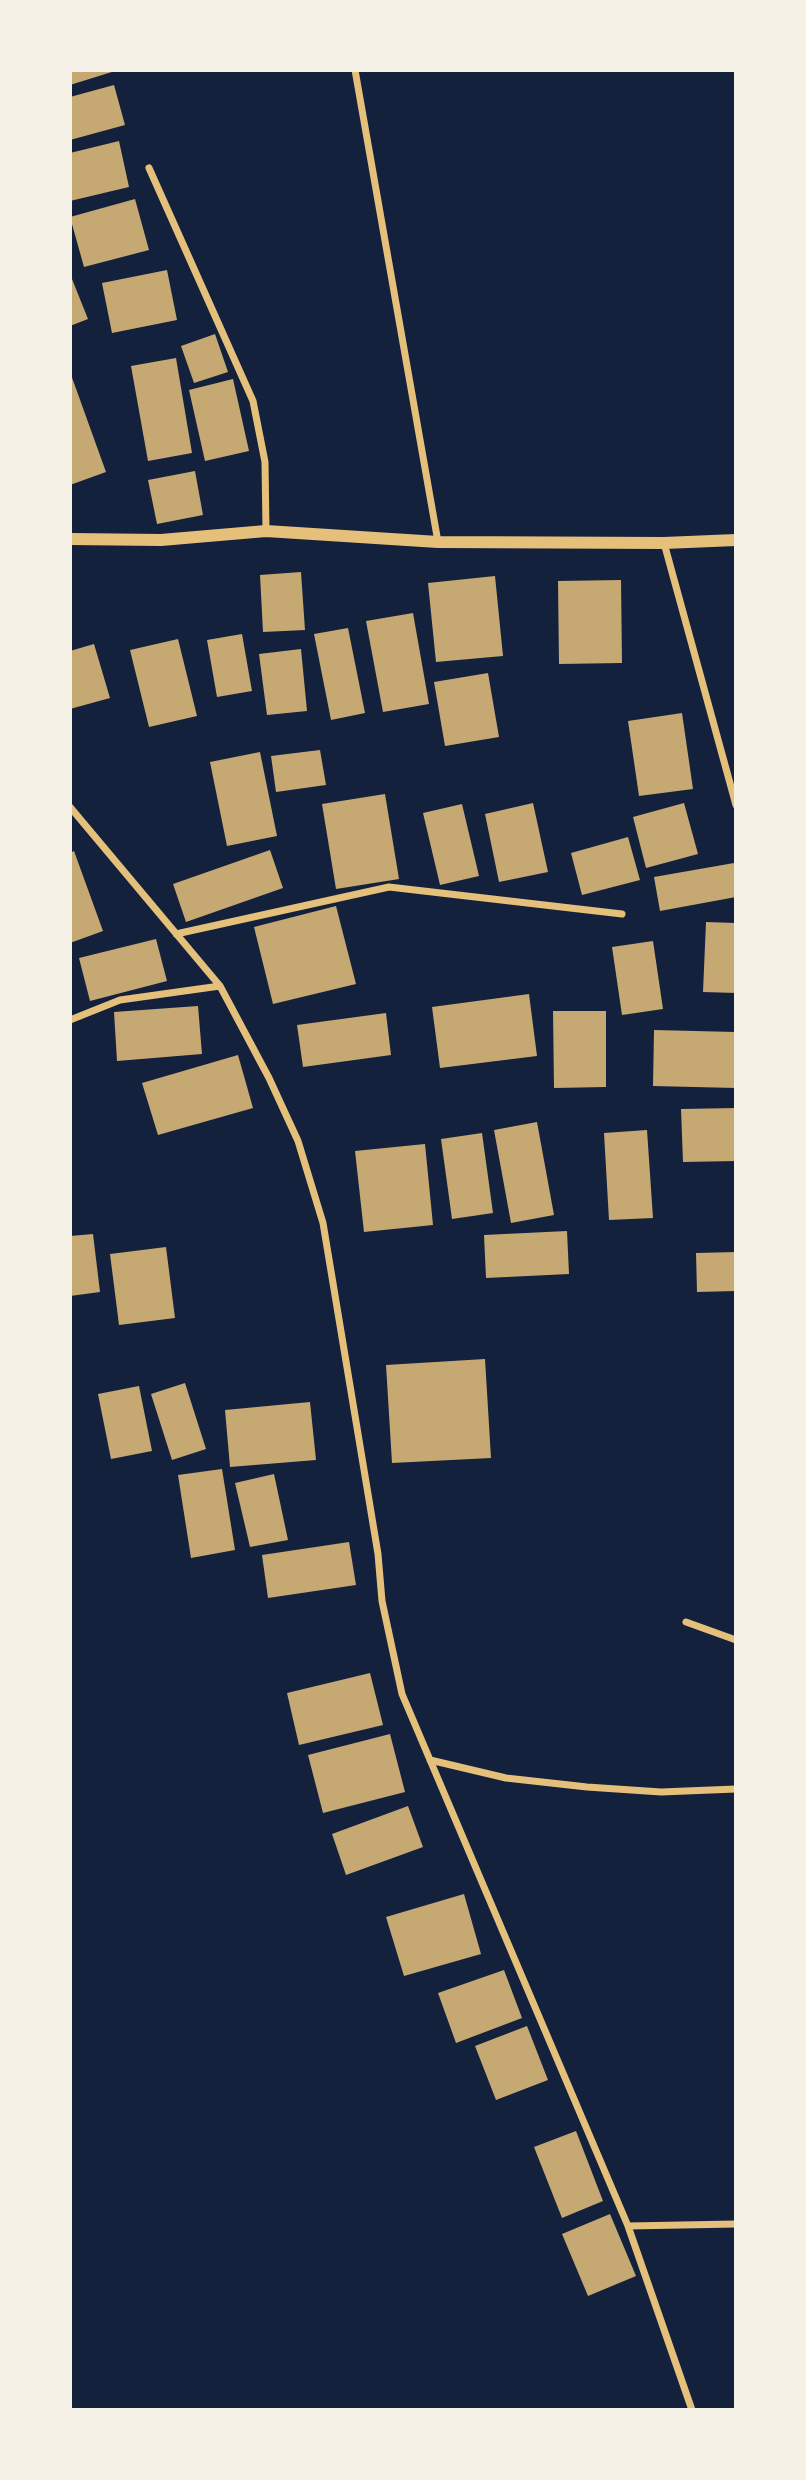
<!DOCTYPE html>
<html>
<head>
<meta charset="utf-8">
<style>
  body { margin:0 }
  #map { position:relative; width:806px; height:2480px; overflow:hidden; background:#14213d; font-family:Raleway,sans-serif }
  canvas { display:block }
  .frame { position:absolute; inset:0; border:72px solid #f6f1e7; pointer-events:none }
</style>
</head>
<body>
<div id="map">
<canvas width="806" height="2480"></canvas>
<div class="frame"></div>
</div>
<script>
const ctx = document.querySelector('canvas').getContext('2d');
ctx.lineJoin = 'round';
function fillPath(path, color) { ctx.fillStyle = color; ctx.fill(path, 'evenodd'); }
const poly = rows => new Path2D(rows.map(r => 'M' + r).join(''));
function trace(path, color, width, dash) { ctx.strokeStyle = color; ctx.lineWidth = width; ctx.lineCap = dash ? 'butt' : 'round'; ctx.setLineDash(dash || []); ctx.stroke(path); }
const building = poly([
  [70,70,115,70,115,71,70,85],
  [114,85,125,125,70,140,70,97],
  [119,141,129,187,70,201,70,153],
  [135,199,149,250,84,267,70,217],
  [167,270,177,320,112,333,102,283],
  [70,274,88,319,70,326],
  [215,334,228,372,194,383,181,346],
  [176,358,192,453,148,461,131,366],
  [70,372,106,472,70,485],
  [233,379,249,451,205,461,189,390],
  [195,471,203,515,157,524,148,480],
  [301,572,305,630,263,632,260,575],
  [495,576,503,656,436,662,428,583],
  [621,580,622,663,559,664,558,581],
  [413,613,429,704,383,712,366,621],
  [348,628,365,713,331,720,314,634],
  [242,634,252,691,217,697,207,640],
  [178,639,197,716,149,727,130,650],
  [94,644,110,698,70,709,70,651],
  [301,649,307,711,267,715,259,654],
  [488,673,499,737,445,746,434,682],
  [682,713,693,789,639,796,628,721],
  [320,750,326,785,276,792,271,756],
  [260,752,277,836,227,846,210,762],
  [385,794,399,879,336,889,322,804],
  [533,803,548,872,499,882,485,814],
  [684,803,698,854,646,868,633,817],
  [462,804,479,876,440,885,423,813],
  [628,837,640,880,582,895,571,853],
  [270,850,283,888,186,922,173,884],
  [74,851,103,931,70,943,70,853],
  [734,863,736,897,660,911,654,877],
  [336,906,356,984,273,1004,254,927],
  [706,922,736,923,736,993,703,992],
  [156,939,167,981,90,1001,79,958],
  [653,941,663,1009,622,1015,612,947],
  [529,994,537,1056,440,1068,432,1007],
  [198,1006,202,1054,117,1061,114,1012],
  [553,1011,606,1011,606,1087,554,1088],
  [386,1013,391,1055,303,1067,297,1025],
  [654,1030,736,1032,736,1088,653,1086],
  [238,1055,253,1108,158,1135,142,1083],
  [736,1108,736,1161,683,1162,681,1109],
  [537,1122,554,1215,511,1223,494,1130],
  [647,1130,653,1218,609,1220,604,1133],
  [482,1133,493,1213,452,1219,441,1139],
  [425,1144,433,1225,364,1232,355,1151],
  [567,1231,569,1274,486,1278,484,1235],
  [93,1234,100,1292,70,1296,70,1236],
  [166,1247,175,1318,119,1325,110,1254],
  [736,1252,736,1291,697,1292,696,1253],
  [485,1359,491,1458,392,1463,386,1365],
  [185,1383,206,1449,172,1460,151,1394],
  [139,1386,152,1451,111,1459,98,1394],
  [310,1402,316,1460,230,1467,225,1410],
  [222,1469,235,1550,191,1558,178,1475],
  [274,1474,288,1540,250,1547,235,1483],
  [349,1542,356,1585,268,1598,262,1555],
  [370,1673,383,1725,299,1745,287,1693],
  [390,1734,405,1792,323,1813,308,1755],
  [408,1806,423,1847,346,1875,332,1834],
  [464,1894,481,1954,404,1976,386,1917],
  [504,1970,522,2018,456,2043,438,1993],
  [527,2026,548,2080,496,2100,475,2046],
  [576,2131,603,2201,562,2218,534,2147],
  [610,2214,636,2276,588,2296,562,2234]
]);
const minor = poly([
  [355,70,438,542],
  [149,168,253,401,265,462,266,531],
  [664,543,736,805],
  [70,807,220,986,269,1078,298,1141,323,1223,378,1554,382,1601,402,1694,628,2226,692,2410],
  [176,934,389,887,622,914],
  [70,1020,120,1000,220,986],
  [686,1622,736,1640],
  [430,1760,506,1778,587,1787,661,1792,736,1789],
  [628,2226,736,2224]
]);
const tertiary = poly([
  [70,539,161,540,266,531,438,542,664,543,736,540]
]);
fillPath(building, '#c6a872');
trace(minor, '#e5c07b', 7);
trace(tertiary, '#e5c07b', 12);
</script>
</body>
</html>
